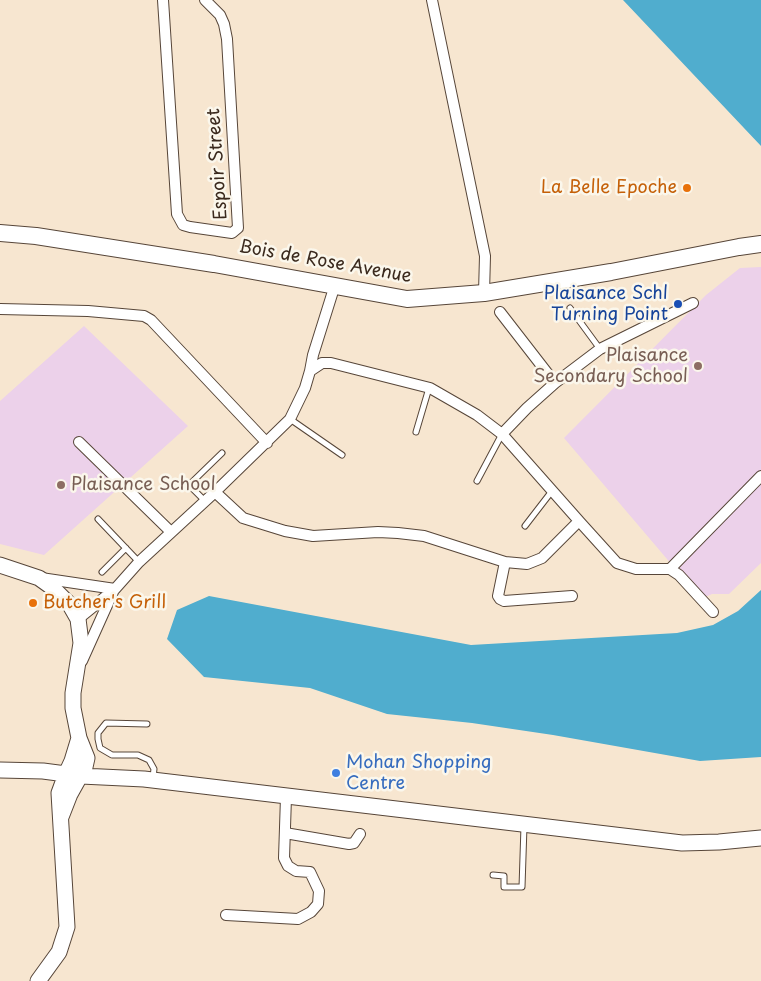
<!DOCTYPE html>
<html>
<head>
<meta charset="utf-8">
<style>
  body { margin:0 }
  canvas { display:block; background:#f7e6d0 }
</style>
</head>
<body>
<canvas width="761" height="981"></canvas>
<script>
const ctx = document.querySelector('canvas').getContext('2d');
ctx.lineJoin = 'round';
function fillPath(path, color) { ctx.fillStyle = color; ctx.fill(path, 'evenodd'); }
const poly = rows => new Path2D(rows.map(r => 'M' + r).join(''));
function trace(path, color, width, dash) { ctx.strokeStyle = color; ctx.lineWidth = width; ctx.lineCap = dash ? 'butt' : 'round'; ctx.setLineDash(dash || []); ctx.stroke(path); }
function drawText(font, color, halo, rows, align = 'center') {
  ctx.font = font + ' "Playpen Sans",sans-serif'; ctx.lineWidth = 5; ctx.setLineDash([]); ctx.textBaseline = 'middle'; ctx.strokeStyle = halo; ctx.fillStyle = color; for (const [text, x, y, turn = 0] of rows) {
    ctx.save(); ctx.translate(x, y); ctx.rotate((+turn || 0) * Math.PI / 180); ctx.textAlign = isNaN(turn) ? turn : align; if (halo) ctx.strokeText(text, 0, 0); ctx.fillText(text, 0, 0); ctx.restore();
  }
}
const built = poly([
  [761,267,761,563,729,594,712,594,701,599,564,438,706,295,740,268],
  [84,326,188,426,44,555,0,544,0,401]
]);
const water = poly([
  [623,0,761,0,761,146],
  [761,590,761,757,700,761,553,735,472,723,387,714,310,688,204,677,167,639,177,610,209,596,471,645,677,633,713,625,738,611]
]);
const lane = poly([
  [570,308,600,349],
  [290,419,342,455],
  [416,432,429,388],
  [477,481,502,434],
  [205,501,189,485,222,453],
  [98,519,139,562],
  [525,526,552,491],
  [102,572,126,548],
  [147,724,106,723,98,733,98,739,100,748,112,755,138,755,149,760,154,769,153,777],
  [493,875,504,876,504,887,522,887,524,826]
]);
const street = poly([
  [163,0,177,214,183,225,190,227,232,233,238,228,227,39,224,24,220,15,205,0],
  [432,0,485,256,484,293],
  [0,309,88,311,144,316,151,320,267,443],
  [500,312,555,383],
  [310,371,313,355,334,288],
  [502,434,527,408,555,383,600,349,693,303],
  [79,442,171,532],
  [579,521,617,563,636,569,670,569,679,575,713,612],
  [505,562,498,596,500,599,504,601,572,596],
  [670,569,761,476],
  [41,578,115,589],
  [78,619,115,589,139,562,215,492,290,419,305,388,310,371,322,363,331,363,430,388,477,415,502,434,579,521,542,558,527,564,505,562,424,536,398,533,378,532,313,536,285,531,243,518,215,492],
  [82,661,113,592],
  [285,833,349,844,354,843,360,834],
  [226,915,298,919,311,912,318,904,319,891,310,872,296,871,288,866,284,858,286,797]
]);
const secondary = poly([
  [0,565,39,578,53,588,70,605,78,619,81,643,73,693,73,708,79,738,87,758,85,767,70,794,61,817],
  [0,770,43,771,81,776,144,779,682,843,719,842,761,838],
  [38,981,59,952,67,927,59,793,66,774,72,761,79,738]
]);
const primary = poly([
  [0,233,36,236,214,264,407,299,484,293,611,272,739,247,761,244]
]);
const markers = [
  [687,188,5,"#e8710a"],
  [678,304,5,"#1a4fb4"],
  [698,366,5,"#8d6e63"],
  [61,485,5,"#8d6e63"],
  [33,603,5,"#e8710a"],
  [336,773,5,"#3f7fe0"]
];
const streetNames = [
  ["Espoir Street",218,164,-94],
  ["Bois de Rose Avenue",325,262,10]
];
const foodNames = [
  ["La Belle Epoche",677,188],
  ["Butcher's Grill",43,603,"left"]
];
const transitNames = [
  ["Plaisance Schl",668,294],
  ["Turning Point",668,315]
];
const educationNames = [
  ["Plaisance",688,356],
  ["Secondary School",688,377],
  ["Plaisance School",71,485,"left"]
];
const shopNames = [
  ["Mohan Shopping",346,763],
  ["Centre",346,784]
];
fillPath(built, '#ecd1ea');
fillPath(water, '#50adce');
trace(lane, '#574639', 7);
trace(street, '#574639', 12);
trace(secondary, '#574639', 17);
trace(primary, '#574639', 18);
trace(lane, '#fff', 5);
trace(street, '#fff', 10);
trace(secondary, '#fff', 15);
trace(primary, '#fff', 16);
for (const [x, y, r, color] of markers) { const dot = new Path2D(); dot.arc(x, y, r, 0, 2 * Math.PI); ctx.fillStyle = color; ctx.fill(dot); trace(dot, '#fbf7ec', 2); }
drawText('18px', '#3b2a1e', '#fbf7ec', streetNames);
drawText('18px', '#c56008', '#fbf7ec', foodNames, 'right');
drawText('18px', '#164399', '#fbf7ec', transitNames, 'right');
drawText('18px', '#785e54', '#fbf7ec', educationNames, 'right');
drawText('18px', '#366cbe', '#fbf7ec', shopNames, 'left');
</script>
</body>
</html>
